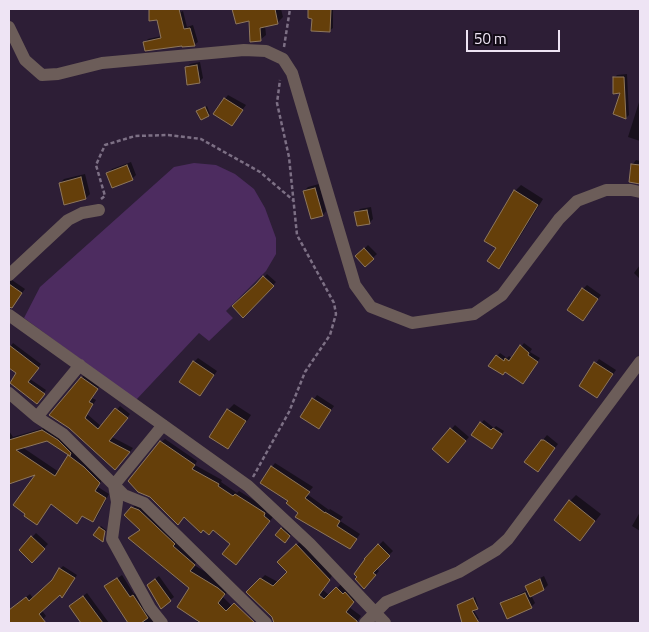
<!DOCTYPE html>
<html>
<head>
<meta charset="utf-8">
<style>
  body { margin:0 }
  #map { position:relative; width:649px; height:632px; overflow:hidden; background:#2d1e36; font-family:"Titillium Web",sans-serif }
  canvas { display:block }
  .frame { position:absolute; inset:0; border:10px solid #eee4f4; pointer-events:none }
  .scale { position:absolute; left:466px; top:30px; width:94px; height:22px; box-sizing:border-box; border:2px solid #eee4f4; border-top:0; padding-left:6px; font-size:15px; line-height:18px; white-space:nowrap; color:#eee4f4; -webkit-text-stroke:4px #120b16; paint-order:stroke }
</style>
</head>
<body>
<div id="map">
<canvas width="649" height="632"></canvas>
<div class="frame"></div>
<div class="scale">50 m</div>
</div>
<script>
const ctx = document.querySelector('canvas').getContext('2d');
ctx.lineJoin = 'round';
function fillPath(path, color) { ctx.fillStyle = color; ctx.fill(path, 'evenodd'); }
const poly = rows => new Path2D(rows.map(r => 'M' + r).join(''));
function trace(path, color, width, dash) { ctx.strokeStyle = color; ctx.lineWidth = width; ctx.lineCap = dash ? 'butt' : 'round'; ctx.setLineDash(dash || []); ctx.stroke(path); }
const green = poly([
  [194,163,216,165,235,174,254,189,265,208,276,238,276,254,266,271,226,311,233,318,209,341,199,333,136,400,24,318,40,287,174,167]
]);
const shadow = poly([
  [150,9,179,9,181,12,183,11,187,27,193,25,198,42,194,45,145,42,148,39,162,36,158,19,150,20],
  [233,9,281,9,283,17,277,23,265,25,266,35,260,40,250,20,237,22],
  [309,9,333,9,333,28,329,31,313,17,309,17],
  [200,62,203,78,199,82,186,68,190,64],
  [627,74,629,115,626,118,614,113,622,92,614,78,617,75],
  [228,95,246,105,232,124,225,99],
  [640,99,640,141,628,137],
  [207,106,210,114,208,115,199,110],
  [636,160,640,161,640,182,630,181,633,164],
  [131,162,136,175,132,179,108,173,112,169],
  [85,174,90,194,86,198,60,183,64,179],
  [319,184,326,211,323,215,304,191,308,187],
  [521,185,543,199,505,261,499,267,515,191],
  [371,207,373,219,369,223,356,213,360,209],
  [368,245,377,254,365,265,357,256],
  [640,265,640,279,634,273],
  [267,274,276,282,243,316,258,284],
  [9,278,25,289,12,306,9,303],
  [587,285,601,295,583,320,583,289],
  [13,343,41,364,30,379,46,390,40,399,18,372,9,367,9,348],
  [524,343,532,349,530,352,540,358,526,379,497,356,500,353,507,358,509,356,512,358],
  [198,358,217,371,200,395,194,362],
  [599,359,616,370,597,397,580,386],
  [85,374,100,385,92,398,96,400,87,414,102,427,120,406,130,414,112,437,133,448,119,465,68,426,51,415],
  [317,395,334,406,319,427,302,416],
  [234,404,251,415,234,441,228,447,228,410],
  [484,420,494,428,496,426,504,431,492,448,481,423],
  [455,425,469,437,452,457,434,449],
  [47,427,103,478,98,487,109,494,97,517,93,521,52,503,37,523,38,473,9,482,9,431,13,437],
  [47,439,70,455,59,472,22,447],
  [547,435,558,444,541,466,526,461],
  [165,439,197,461,195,465,222,480,221,482,237,493,239,491,268,509,266,512,273,517,239,560,232,544,161,442],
  [275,463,313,487,307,494,329,510,330,509,343,517,340,521,360,534,353,544,300,512,290,501,272,467],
  [576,495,601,514,586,533,570,501],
  [138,502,199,559,194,565,224,583,230,589,223,597,236,610,225,623,195,623,198,620,191,588,130,538,141,529,126,515],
  [640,512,640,531,632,526],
  [101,526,106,530,102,540,95,534],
  [283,527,291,534,285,541,277,535],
  [36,533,48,544,32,561,20,550],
  [301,541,333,574,323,590,330,596,342,583,357,597,349,607,361,616,356,623,275,623,273,617,248,592,265,575,278,582,288,572,279,562],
  [383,541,393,551,376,568,379,571,368,584,359,577,366,558],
  [63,566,77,575,65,593,60,569],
  [122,575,134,594,138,592,154,623,129,623,105,587],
  [159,576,174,597,170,600,152,581],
  [544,576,548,585,544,589,531,595,535,603,531,607,502,604,506,600,528,590,527,587,530,583],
  [87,593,109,623,83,623,70,606],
  [30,594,46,616,42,620,45,623,9,623,9,617,11,616,9,611],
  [475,597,478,606,473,609,479,619,472,623,464,623,461,619,459,605]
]);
const building = poly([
  [149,9,179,9,184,29,190,28,195,46,182,47,182,46,145,51,143,42,161,38,157,20,149,21,149,9],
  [232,9,275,9,278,24,260,28,261,41,250,42,249,21,236,24,232,9],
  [308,9,331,9,330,32,311,31,312,19,308,18,308,9],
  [197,65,200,83,187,85,185,67,197,65],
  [613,77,624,77,626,119,613,114,620,93,613,94,613,77],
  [224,98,243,110,232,126,213,114,224,98],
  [205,107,209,116,201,120,196,111,205,107],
  [631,164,640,165,640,184,629,182,631,164],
  [127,165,133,180,112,188,106,173,127,165],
  [81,177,86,199,64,205,59,183,81,177],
  [315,188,323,216,311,219,303,191,315,188],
  [514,190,538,205,499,269,487,261,496,248,484,241,514,190],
  [367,210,370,224,357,226,354,212,367,210],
  [364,248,374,259,365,267,355,256,364,248],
  [263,276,274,286,243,318,232,306,256,284,263,276],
  [9,284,22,293,12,308,9,307,9,284],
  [582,288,598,299,583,321,567,310,582,288],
  [9,345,39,368,28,382,45,394,37,404,10,383,16,373,9,368,9,345],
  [520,345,529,353,528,355,538,362,523,384,505,372,503,375,488,366,496,355,504,361,505,358,509,361,520,345],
  [193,361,214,375,200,396,179,382,193,361],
  [594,362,613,374,597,398,579,386,594,362],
  [81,377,98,389,89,402,93,404,85,418,98,429,115,408,128,418,109,441,130,452,115,470,69,428,49,415,81,377],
  [312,398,331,410,319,429,300,417,312,398],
  [227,409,246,421,228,449,209,437,227,409],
  [480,422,491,430,493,428,502,434,492,449,471,435,480,422],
  [450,428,466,441,448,463,432,449,450,428],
  [42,430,58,440,71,453,70,456,47,441,16,450,55,476,68,455,84,467,100,483,95,491,106,498,93,522,82,516,77,524,51,504,37,525,24,516,25,514,13,505,35,475,9,484,9,440,42,430],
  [541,440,544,440,555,448,538,472,524,462,541,440],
  [160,441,195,465,192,469,219,484,218,486,233,496,235,494,265,513,264,516,270,521,236,565,222,554,230,544,213,530,209,535,203,530,201,533,184,517,178,525,150,497,138,492,128,481,160,441],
  [271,466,310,492,305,498,325,513,325,512,340,521,337,526,357,539,350,549,295,517,298,513,286,503,288,501,260,483,271,466],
  [569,500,595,521,580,541,554,520,569,500],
  [131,507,139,510,175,544,173,546,195,565,190,571,218,588,225,594,218,603,226,611,234,603,255,623,201,623,177,607,189,588,128,538,140,530,124,515,131,507],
  [99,527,105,531,103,542,93,535,99,527],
  [281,528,290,536,285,543,275,535,281,528],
  [31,536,45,549,32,563,19,550,31,536],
  [296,544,330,580,319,595,324,599,336,587,343,594,345,592,354,602,346,612,357,621,357,623,274,623,272,617,246,592,260,578,273,586,287,572,277,562,296,544],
  [378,544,390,556,373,573,376,575,364,589,355,579,357,577,354,574,365,559,364,559,378,544],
  [59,568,75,578,62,598,60,595,39,614,46,623,9,623,9,610,26,597,29,601,52,580,59,568],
  [117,578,130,597,133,595,148,618,141,623,128,623,104,586,117,578],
  [155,579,171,601,161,609,147,585,155,579],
  [540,579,544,590,530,597,525,586,540,579],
  [525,593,532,608,507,619,500,603,525,593],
  [83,596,103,623,81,623,69,606,83,596],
  [473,598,478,609,472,611,479,623,462,623,457,605,473,598]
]);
const path = poly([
  [284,47,290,9],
  [101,199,105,196,96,165,105,145,135,136,168,135,201,139,260,172,293,200],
  [253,477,289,412,305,372,330,335,336,314,334,303,297,235,289,157,277,103,280,80]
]);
const minor = poly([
  [9,27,25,60,42,75,58,74,102,63,244,50,266,51,283,59,292,73,355,285,371,307,412,323,474,314,502,295,559,219,577,201,606,190,631,190,640,192],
  [9,275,68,220,82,213,99,210],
  [9,315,248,486,310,544,385,623],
  [9,393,37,417,63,434,114,485,117,502,112,539,150,608,162,623],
  [37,417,80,365],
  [163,425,114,485,124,495,144,503,266,623],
  [365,623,386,602,459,572,496,550,508,539,640,362]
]);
fillPath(green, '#4d2c60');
fillPath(shadow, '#0007');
fillPath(building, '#653f0a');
trace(building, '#8e775d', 1);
trace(path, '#7d7085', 2.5, [4, 2.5]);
trace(minor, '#6c5d59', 12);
</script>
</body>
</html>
